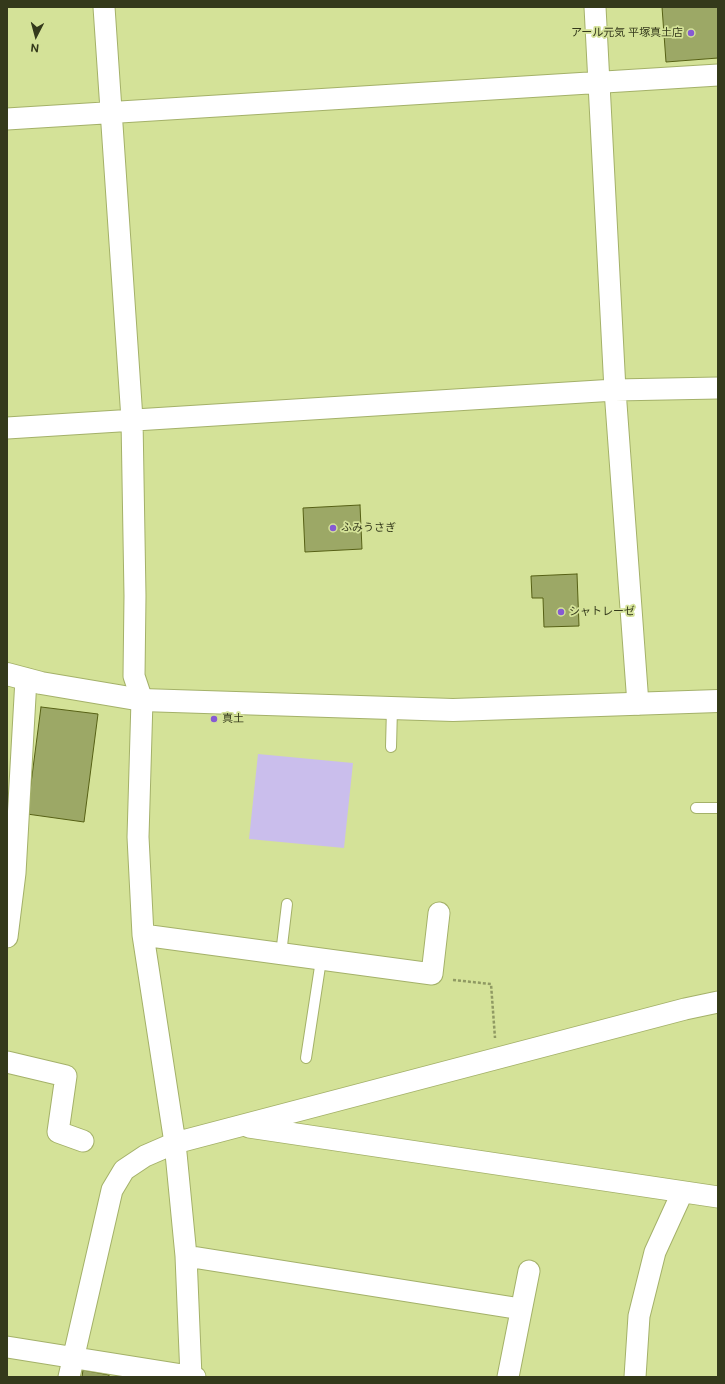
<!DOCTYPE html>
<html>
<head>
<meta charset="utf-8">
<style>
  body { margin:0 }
  #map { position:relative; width:725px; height:1384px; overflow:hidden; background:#d4e298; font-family:"Public Sans",sans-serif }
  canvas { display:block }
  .frame { position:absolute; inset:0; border:8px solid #34391b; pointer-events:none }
  .north { position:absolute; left:16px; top:16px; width:40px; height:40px; -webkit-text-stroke:3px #d4e298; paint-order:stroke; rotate:186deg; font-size:11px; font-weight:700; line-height:16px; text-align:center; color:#34391b }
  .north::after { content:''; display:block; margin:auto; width:14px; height:18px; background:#34391b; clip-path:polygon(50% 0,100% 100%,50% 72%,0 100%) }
</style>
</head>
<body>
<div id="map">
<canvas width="725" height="1384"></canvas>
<div class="frame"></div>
<div class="north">N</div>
</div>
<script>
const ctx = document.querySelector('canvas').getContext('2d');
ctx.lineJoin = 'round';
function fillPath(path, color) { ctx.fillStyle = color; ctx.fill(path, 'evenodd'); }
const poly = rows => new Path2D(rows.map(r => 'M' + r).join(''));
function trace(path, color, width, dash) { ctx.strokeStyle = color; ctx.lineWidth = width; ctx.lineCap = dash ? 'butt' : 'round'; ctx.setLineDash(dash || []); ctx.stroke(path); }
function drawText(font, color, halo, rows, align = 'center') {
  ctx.font = font + ' "Public Sans","Noto Sans JP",sans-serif'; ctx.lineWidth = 3.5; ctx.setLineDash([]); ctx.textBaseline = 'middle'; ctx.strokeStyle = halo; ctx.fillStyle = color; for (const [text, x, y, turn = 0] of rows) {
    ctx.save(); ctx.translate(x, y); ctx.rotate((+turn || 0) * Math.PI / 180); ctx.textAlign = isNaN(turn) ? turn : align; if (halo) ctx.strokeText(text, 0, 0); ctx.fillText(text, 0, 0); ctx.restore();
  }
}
const green = poly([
  [258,754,353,763,344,848,249,839]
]);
const building = poly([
  [662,7,718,7,718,58,666,62,662,7],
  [360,505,362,549,305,552,303,508,360,505],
  [577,574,579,626,544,627,543,598,532,598,531,576,577,574],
  [41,707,98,714,84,822,27,814,41,707],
  [83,1370,109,1375,109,1377,82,1377,83,1370]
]);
const path = poly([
  [453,980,491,984,495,1038]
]);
const service = poly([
  [391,747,392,708],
  [696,808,718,808],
  [281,954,287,904],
  [306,1058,321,960]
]);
const minor = poly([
  [104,7,132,419,135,596,134,676,142,700,138,837,143,935,175,1143,186,1256,191,1377],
  [595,7,615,390,638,704],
  [7,119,718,75],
  [7,428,615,390,718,388],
  [143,935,432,974,439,913],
  [7,937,15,873,26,679],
  [7,1062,66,1076,58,1132,83,1141],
  [249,1127,718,1197],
  [186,1256,521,1309],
  [7,1347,195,1377],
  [69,1377,112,1190,124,1170,145,1156,175,1143,685,1009,718,1002],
  [508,1377,529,1271],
  [635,1377,639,1316,655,1252,682,1193]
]);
const tertiary = poly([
  [7,674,41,683,142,700,453,710,718,701]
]);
const markers = [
  [691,33,4,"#865ad3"],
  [333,528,4,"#865ad3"],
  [561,612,4,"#865ad3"],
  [214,719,4,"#865ad3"]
];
const poiNames = [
  ["アール元気 平塚真土店",683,33,"right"],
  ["ふみうさぎ",341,528],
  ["シャトレーゼ",569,612],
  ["真土",222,719]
];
fillPath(green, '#cabeec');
fillPath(building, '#9ca866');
trace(building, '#566015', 1);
trace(service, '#a4b169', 12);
trace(minor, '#a4b169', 23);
trace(tertiary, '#a4b169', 24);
trace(path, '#909a63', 2.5, [3, 2]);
trace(service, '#fff', 10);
trace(minor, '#fff', 21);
trace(tertiary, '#fff', 22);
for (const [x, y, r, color] of markers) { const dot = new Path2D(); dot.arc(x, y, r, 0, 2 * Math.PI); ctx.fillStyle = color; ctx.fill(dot); trace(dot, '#d4e298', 1.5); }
drawText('11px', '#34391b', '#d4e298', poiNames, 'left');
</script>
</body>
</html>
